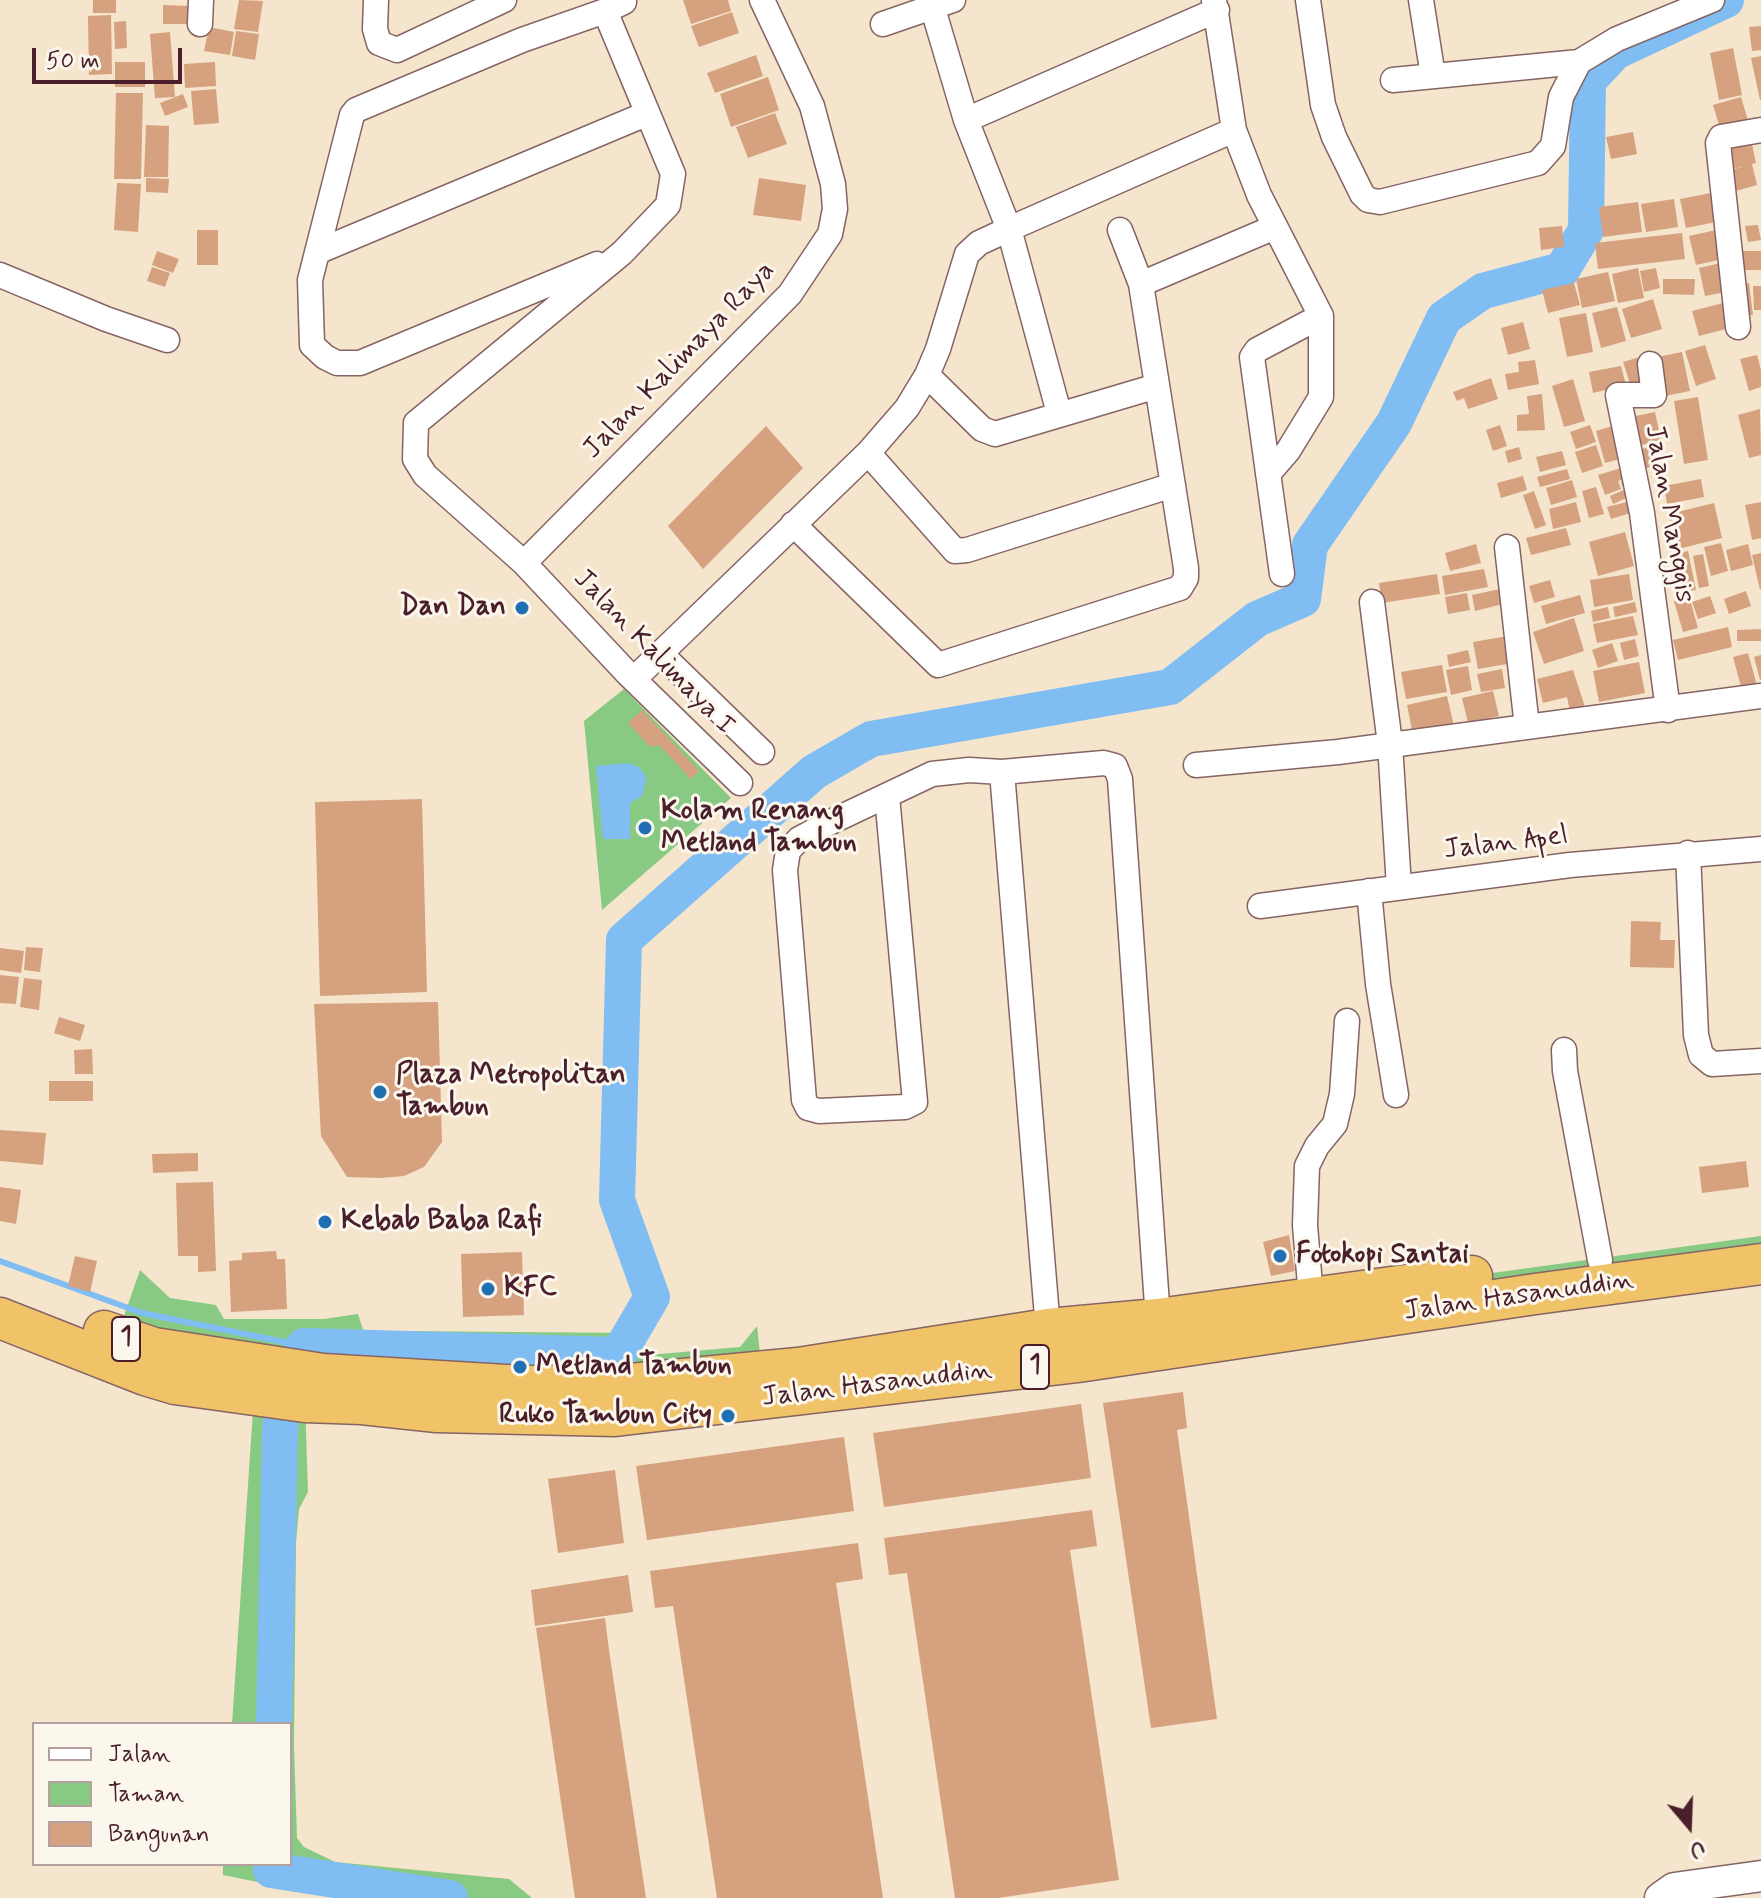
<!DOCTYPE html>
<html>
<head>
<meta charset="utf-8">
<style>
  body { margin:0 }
  #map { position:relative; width:1761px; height:1898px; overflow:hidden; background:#f5e5cd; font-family:Mynerve,sans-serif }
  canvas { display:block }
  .legend { position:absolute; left:32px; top:1722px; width:260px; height:144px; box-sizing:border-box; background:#fbf7ec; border:2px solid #b4a19f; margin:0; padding:10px 14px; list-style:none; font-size:24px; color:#4a1f2b }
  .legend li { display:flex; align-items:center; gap:16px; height:40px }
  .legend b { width:40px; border:2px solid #b4a19f }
  .north { position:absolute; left:1649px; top:1786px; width:80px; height:80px; -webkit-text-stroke:6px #fbf7ec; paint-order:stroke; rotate:161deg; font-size:22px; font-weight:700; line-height:32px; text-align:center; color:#4a1f2b }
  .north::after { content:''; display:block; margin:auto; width:28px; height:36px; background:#4a1f2b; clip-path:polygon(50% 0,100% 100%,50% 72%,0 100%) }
  .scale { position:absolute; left:32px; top:48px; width:150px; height:36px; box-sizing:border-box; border:4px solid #4a1f2b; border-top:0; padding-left:10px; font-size:24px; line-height:28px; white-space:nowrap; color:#4a1f2b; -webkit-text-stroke:6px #fbf7ec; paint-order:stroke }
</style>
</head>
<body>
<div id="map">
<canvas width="1761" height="1898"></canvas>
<ul class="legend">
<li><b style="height:10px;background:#fff"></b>Jalan</li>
<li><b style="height:22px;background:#88ca83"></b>Taman</li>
<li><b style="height:22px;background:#d5a17f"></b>Bangunan</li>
</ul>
<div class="north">U</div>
<div class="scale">50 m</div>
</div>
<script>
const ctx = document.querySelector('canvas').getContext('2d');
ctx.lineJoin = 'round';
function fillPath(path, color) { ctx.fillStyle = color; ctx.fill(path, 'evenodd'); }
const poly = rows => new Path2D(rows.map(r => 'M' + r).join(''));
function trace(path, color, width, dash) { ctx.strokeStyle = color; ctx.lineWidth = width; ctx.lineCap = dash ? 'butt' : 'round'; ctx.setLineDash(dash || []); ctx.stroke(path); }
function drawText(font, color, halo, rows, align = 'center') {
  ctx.font = font + ' Mynerve,sans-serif'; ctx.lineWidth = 6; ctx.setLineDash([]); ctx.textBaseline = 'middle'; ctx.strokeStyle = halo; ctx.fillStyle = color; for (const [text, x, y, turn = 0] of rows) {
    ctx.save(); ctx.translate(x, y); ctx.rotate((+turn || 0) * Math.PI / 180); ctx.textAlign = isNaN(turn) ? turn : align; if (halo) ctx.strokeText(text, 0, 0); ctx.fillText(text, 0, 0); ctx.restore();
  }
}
const green = poly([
  [624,689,731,798,602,910,584,721],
  [1761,1236,1761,1264,1535,1294,1078,1362,615,1416,437,1412,399,1407,405,1367,405,1331,631,1333,637,1356,740,1347,757,1326,762,1372,1048,1329,1158,1319],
  [140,1270,170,1298,216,1305,224,1319,324,1319,358,1314,367,1342,364,1377,117,1336],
  [254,1395,305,1402,308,1492,299,1509,296,1543,294,1746,297,1838,304,1847,335,1862,509,1879,532,1898,336,1898,223,1875,223,1864,290,1864,290,1724,232,1724]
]);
const water = poly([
  [628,763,639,767,646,777,643,795,630,803,630,839,603,839,596,766]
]);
const stream = poly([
  [0,1261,142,1313,304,1346]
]);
const river = poly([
  [274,1724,280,1428,288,1366,304,1346,618,1355,652,1297,617,1200,624,940,814,772,871,739,1170,687,1257,619,1303,599,1310,545,1394,423,1444,318,1483,291,1562,270,1586,230,1588,81,1615,52,1726,0],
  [271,1864,271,1870,450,1898]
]);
const building = poly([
  [93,0,116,0,116,13,93,13],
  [239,0,263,1,258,32,234,29],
  [683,0,728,0,731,11,691,24],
  [163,5,188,6,187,24,163,24],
  [732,12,739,33,699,47,691,26],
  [111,15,112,74,89,75,88,16],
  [126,21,127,48,115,49,114,22],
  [1761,26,1761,50,1752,51,1749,27],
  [209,27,234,32,230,55,204,51],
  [236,31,259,34,255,60,232,56],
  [170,32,175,97,155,98,150,34],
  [1733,48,1742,95,1719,100,1710,53],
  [756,55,763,76,715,93,707,73],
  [1761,56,1761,100,1760,100,1751,58],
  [115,62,145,62,145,87,115,87],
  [215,62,216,86,185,88,184,64],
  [768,77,779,110,731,127,720,94],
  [216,89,219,123,194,125,191,91],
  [116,93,143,93,141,179,114,179],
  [183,94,188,107,165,116,160,103],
  [1741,97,1749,124,1721,132,1713,105],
  [775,113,787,144,748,158,736,127],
  [146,125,169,126,168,177,144,177],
  [1633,132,1637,154,1611,159,1606,137],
  [1750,135,1756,163,1752,164,1757,185,1729,193,1723,172,1742,167,1726,170,1721,141],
  [146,178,169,179,168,193,146,192],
  [759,178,806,185,801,221,753,215],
  [117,183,141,184,138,232,114,230],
  [1716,192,1721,221,1686,228,1680,199],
  [1674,199,1678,227,1646,232,1641,204],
  [1638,202,1642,232,1603,237,1599,207],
  [1758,225,1761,240,1748,242,1745,226],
  [1562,226,1564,247,1541,250,1539,228],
  [197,230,218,230,218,265,197,265],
  [1716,230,1723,259,1696,265,1689,236],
  [1682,233,1685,259,1598,269,1595,243],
  [157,251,179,259,173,273,152,265],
  [1733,251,1761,251,1761,270,1733,270],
  [1725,262,1731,291,1705,296,1699,268],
  [152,267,170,273,165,287,147,281],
  [1638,268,1644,298,1618,303,1612,274],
  [1656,268,1660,288,1644,292,1640,271],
  [1608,272,1615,301,1582,308,1576,279],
  [1663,279,1695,279,1694,295,1663,294],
  [1574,283,1580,305,1548,313,1542,290],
  [1749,283,1753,315,1740,316,1736,284],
  [1753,286,1761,286,1761,310,1754,310],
  [1653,299,1662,329,1631,338,1622,309],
  [1727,302,1734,327,1699,336,1692,311],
  [1617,307,1626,341,1601,348,1592,313],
  [1586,313,1593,352,1567,357,1559,318],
  [1523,322,1530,349,1508,355,1501,328],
  [1705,345,1716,379,1696,386,1685,351],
  [1682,352,1690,391,1665,396,1657,357],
  [1757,355,1761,370,1761,387,1749,391,1740,359],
  [1640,357,1650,388,1633,393,1623,362],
  [1535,360,1539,384,1508,390,1505,374,1519,372,1518,362],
  [1621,366,1626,385,1593,393,1589,372],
  [1491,378,1498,399,1468,409,1464,398,1457,401,1453,392],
  [1573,379,1585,421,1564,427,1552,386],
  [1542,394,1545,430,1517,431,1517,415,1529,414,1527,396],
  [1698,397,1708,460,1684,464,1674,401],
  [1760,409,1761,455,1749,458,1738,415],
  [1655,412,1661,440,1638,446,1631,417],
  [1619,424,1628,457,1605,463,1596,431],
  [1500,425,1507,446,1493,451,1486,430],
  [1590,425,1596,442,1576,449,1570,432],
  [766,426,803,468,703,569,668,526],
  [1596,445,1603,466,1582,473,1575,452],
  [1656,445,1662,464,1643,469,1638,450],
  [1519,447,1522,459,1508,463,1505,451],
  [1562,451,1566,465,1540,472,1536,457],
  [1628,466,1631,477,1618,481,1621,489,1605,495,1598,475],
  [1567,469,1570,479,1540,487,1537,477],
  [1523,476,1527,490,1501,498,1497,483],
  [1632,479,1633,495,1613,504,1610,496,1624,490,1621,482],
  [1701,479,1704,497,1667,504,1664,486],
  [1572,480,1577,497,1551,505,1546,488],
  [1596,487,1604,514,1589,518,1582,491],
  [1534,491,1546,525,1535,529,1523,495],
  [1635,500,1640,510,1611,519,1607,507],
  [1576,502,1581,522,1553,529,1549,509],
  [1761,502,1761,538,1752,540,1745,505],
  [1714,503,1722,538,1678,549,1669,514],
  [1566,528,1571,545,1531,555,1526,538],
  [1625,532,1634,566,1598,576,1589,542],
  [1721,543,1728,571,1711,576,1704,547],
  [1476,544,1481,563,1450,571,1445,553],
  [1748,544,1753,565,1731,571,1726,550],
  [1688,551,1696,590,1678,593,1670,555],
  [1761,553,1761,589,1760,590,1752,555],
  [1703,554,1709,586,1699,588,1693,556],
  [1484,569,1488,587,1445,595,1442,576],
  [1437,574,1440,594,1382,603,1379,583],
  [1629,574,1633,600,1594,607,1590,580],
  [1550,580,1555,597,1534,603,1529,586],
  [1500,589,1503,604,1475,611,1472,595],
  [1746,591,1751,606,1729,614,1724,599],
  [1467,593,1470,610,1448,614,1445,597],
  [1580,595,1585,613,1546,624,1541,606],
  [1689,596,1698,628,1683,632,1674,601],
  [1710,596,1716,613,1698,619,1692,602],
  [1635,602,1637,612,1615,617,1613,607],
  [1608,607,1610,618,1593,622,1591,611],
  [1633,616,1638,635,1597,643,1593,624],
  [1574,618,1584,651,1544,664,1533,632],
  [1728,627,1732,647,1678,660,1673,640],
  [1761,629,1761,641,1737,641,1737,630],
  [1508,636,1513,663,1478,669,1473,642],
  [1635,639,1639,656,1624,660,1620,643],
  [1612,643,1618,661,1598,668,1592,650],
  [1468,650,1471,662,1449,667,1447,655],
  [1748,653,1758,689,1743,694,1733,657],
  [1761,655,1761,680,1760,680,1754,657],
  [1639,662,1645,693,1599,702,1593,671],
  [1442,665,1447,692,1406,699,1401,672],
  [1468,666,1472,690,1451,695,1446,670],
  [1502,669,1505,688,1481,692,1477,674],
  [1573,670,1585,707,1570,711,1567,697,1543,703,1537,679],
  [1493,691,1499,716,1468,723,1462,698],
  [1447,696,1454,726,1413,735,1407,705],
  [642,710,699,771,691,779,659,745,650,747,628,723],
  [422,799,427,992,320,996,315,802],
  [1631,921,1661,922,1660,940,1675,940,1674,968,1630,967],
  [26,947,43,948,40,972,24,970],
  [0,948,24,951,21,973,0,970],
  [0,975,19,977,16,1004,0,1003],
  [24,978,42,980,39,1010,20,1007],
  [438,1002,442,1142,424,1167,404,1176,381,1178,347,1177,321,1136,314,1004],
  [59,1017,85,1025,80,1041,54,1033],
  [92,1049,93,1074,75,1074,74,1050],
  [49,1081,93,1081,93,1101,49,1101],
  [0,1130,46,1133,43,1165,0,1161],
  [198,1153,198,1171,153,1173,152,1154],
  [1746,1161,1749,1187,1702,1193,1699,1167],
  [213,1182,216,1271,198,1272,198,1256,178,1256,176,1183],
  [0,1187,21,1190,16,1224,0,1221],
  [1289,1235,1295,1271,1271,1276,1263,1242],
  [276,1251,277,1259,285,1259,287,1309,231,1312,229,1261,242,1260,242,1253],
  [522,1252,524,1315,463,1317,461,1254],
  [75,1256,97,1261,90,1292,68,1286],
  [1183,1392,1187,1428,1177,1430,1217,1719,1151,1728,1103,1403],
  [1081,1404,1091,1478,884,1507,873,1433],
  [844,1437,854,1511,647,1540,636,1466],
  [615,1470,624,1543,558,1553,548,1479],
  [1092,1510,1097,1546,1070,1550,1119,1880,998,1898,955,1898,907,1573,889,1575,884,1538],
  [858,1543,863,1579,836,1583,883,1898,717,1898,673,1606,655,1608,650,1571],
  [628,1575,633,1612,535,1626,531,1590],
  [605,1618,609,1650,646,1898,575,1898,550,1727,536,1628]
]);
const minor = poly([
  [376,0,375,29,379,43,397,50,504,0],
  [1214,0,1234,130,1259,195,1321,316,1321,397,1288,451,1268,474],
  [1308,0,1323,105,1334,137,1362,194,1368,200,1380,202,1538,163,1553,146,1561,97,1579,62,1617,39,1712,0],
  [1421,0,1433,76],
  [624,2,605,11,673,174,668,205,622,253,416,423,415,459,425,475,524,563,628,674,740,783],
  [933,9,966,120,1009,229,1059,413],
  [200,24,201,0],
  [883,24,953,0],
  [1393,80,1579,62],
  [966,120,1217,10],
  [1120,230,1141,284],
  [317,252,646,114],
  [597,264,360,363,337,363,325,357,312,345,310,280,352,115,356,110,522,40,605,11],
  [0,275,106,319,167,340],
  [1738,327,1718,143,1721,137,1761,130],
  [1650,364,1654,395,1618,395,1642,513,1668,710],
  [927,375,982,429,995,434,1157,386],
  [868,453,955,551,967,550,1173,485],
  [793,524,938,665,1180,588,1186,578,1186,568,1141,284,1275,227],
  [1507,547,1527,727],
  [524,563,790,294,830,234,835,209,833,184,812,106,762,0],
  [1282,574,1252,357,1257,350,1321,316],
  [1372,602,1390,744,1399,887],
  [661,654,762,752],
  [634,679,868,453,907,408,927,375,938,349,967,254,979,243,1009,229,1234,130],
  [1196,765,1338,752,1761,696],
  [1002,772,1048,1329],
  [887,796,915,1102,905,1107,819,1111,808,1108,804,1100,785,870,788,851,799,839,835,820,932,774,969,770,1002,772,1104,763,1115,766,1120,779,1158,1319],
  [1688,853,1696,1035,1701,1055,1712,1064,1761,1061],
  [1369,891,1378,984,1396,1095],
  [1260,906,1570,865,1761,849],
  [1564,1050,1565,1071,1600,1260],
  [1311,1297,1305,1225,1307,1166,1317,1146,1335,1124,1342,1094,1347,1021]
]);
const tertiary = poly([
  [1660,1898,1674,1888,1761,1876]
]);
const trunk = poly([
  [0,1318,145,1375,175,1384,305,1402,362,1404,437,1412,615,1416,1078,1362,1535,1294,1761,1264],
  [104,1331,154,1348,323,1374,523,1386,610,1386,798,1368,1048,1329,1158,1319,1472,1276]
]);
const markers = [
  [522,608,8,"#1f6fb2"],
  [645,828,8,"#1f6fb2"],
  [380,1092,8,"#1f6fb2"],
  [325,1222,8,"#1f6fb2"],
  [1280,1256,8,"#1f6fb2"],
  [488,1289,8,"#1f6fb2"],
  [520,1367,8,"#1f6fb2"],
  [728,1416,8,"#1f6fb2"]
];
const shields = [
  [126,1339,28],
  [1035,1367,28]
];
const shieldNames = [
  ["1",126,1339],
  ["1",1035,1367]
];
const streetNames = [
  ["Jalan Kalimaya Raya",680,361,-46],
  ["Jalan Manggis",1668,514,80],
  ["Jalan Kalimaya I",653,653,46],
  ["Jalan Apel",1506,844,-7],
  ["Jalan Hasanuddin",1519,1297,-8],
  ["Jalan Hasanuddin",877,1385,-7]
];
const poiNames = [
  ["Dan Dan",506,608,"right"],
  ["Kolam Renang",661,812],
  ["Metland Tambun",661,844],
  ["Plaza Metropolitan",396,1076],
  ["Tambun",396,1108],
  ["Kebab Baba Rafi",341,1222],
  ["Fotokopi Santai",1296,1256],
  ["KFC",504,1289],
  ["Metland Tambun",536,1367],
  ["Ruko Tambun City",712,1416,"right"]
];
fillPath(green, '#88ca83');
fillPath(water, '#7fbdf3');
trace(stream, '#7fbdf3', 6);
trace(river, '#7fbdf3', 36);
fillPath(building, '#d5a17f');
trace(minor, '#866464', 27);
trace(tertiary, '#866464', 33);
trace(trunk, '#866464', 43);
trace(minor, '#fff', 24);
trace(tertiary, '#fff', 30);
trace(trunk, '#f1c369', 40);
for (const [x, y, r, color] of markers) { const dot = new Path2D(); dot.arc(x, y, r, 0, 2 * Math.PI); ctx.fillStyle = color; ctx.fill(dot); trace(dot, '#fbf7ec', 3); }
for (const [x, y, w] of shields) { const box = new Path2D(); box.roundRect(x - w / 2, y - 22, w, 44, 6); ctx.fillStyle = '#fbf7ec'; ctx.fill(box); trace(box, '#4a1f2b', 2); }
drawText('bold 26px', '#4a1f2b', null, shieldNames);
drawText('28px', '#4a1f2b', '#fbf7ec', streetNames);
drawText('bold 28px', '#4a1f2b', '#fbf7ec', poiNames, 'left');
</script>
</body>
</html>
